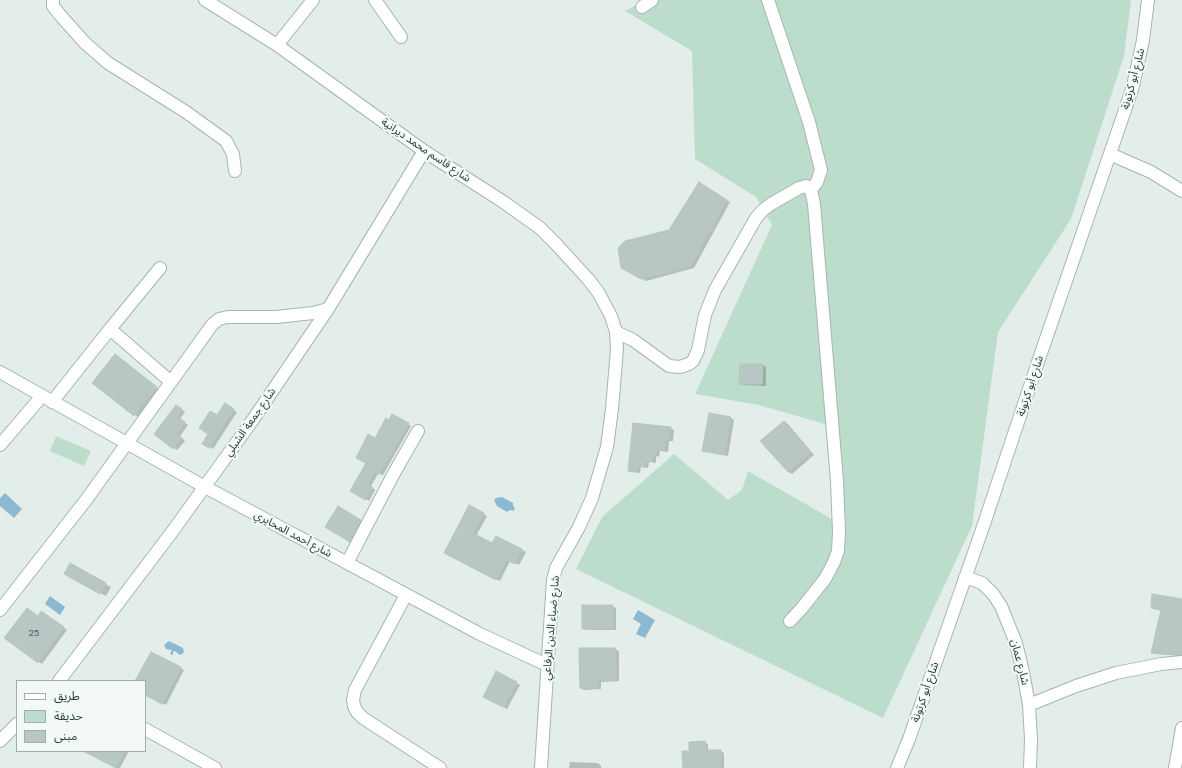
<!DOCTYPE html>
<html>
<head>
<meta charset="utf-8">
<style>
  body { margin:0 }
  #map { position:relative; width:1182px; height:768px; overflow:hidden; background:#e3edea; font-family:"Golos Text","Noto Sans Arabic",sans-serif }
  canvas { display:block }
  .legend { position:absolute; left:16px; top:680px; width:130px; height:72px; box-sizing:border-box; background:#f3f9f7; border:1px solid #a0aeac; margin:0; padding:5px 7px; list-style:none; font-size:12px; color:#233e3c }
  .legend li { display:flex; align-items:center; gap:8px; height:20px }
  .legend b { width:20px; border:1px solid #a0aeac }
</style>
</head>
<body>
<div id="map">
<canvas width="1182" height="768"></canvas>
<ul class="legend">
<li><b style="height:5px;background:#fff"></b>طريق</li>
<li><b style="height:11px;background:#bcddcb"></b>حديقة</li>
<li><b style="height:11px;background:#b8c7c4"></b>مبنى</li>
</ul>
</div>
<script>
const ctx = document.querySelector('canvas').getContext('2d');
ctx.lineJoin = 'round';
function fillPath(path, color) { ctx.fillStyle = color; ctx.fill(path, 'evenodd'); }
const poly = rows => new Path2D(rows.map(r => 'M' + r).join(''));
function trace(path, color, width, dash) { ctx.strokeStyle = color; ctx.lineWidth = width; ctx.lineCap = dash ? 'butt' : 'round'; ctx.setLineDash(dash || []); ctx.stroke(path); }
function drawText(font, color, halo, rows, align = 'center') {
  ctx.font = font + ' "Golos Text","Noto Sans Arabic",sans-serif'; ctx.lineWidth = 4; ctx.setLineDash([]); ctx.textBaseline = 'middle'; ctx.strokeStyle = halo; ctx.fillStyle = color; for (const [text, x, y, turn = 0] of rows) {
    ctx.save(); ctx.translate(x, y); ctx.rotate((+turn || 0) * Math.PI / 180); ctx.textAlign = isNaN(turn) ? turn : align; if (halo) ctx.strokeText(text, 0, 0); ctx.fillText(text, 0, 0); ctx.restore();
  }
}
const green = poly([
  [646,0,1131,0,1124,56,1071,219,998,332,972,526,883,718,576,569,602,517,674,454,728,500,742,490,748,471,839,523,828,425,759,405,695,394,772,225,756,197,695,159,692,51,625,11],
  [56,436,91,451,84,466,50,451]
]);
const water = poly([
  [5,493,22,509,14,518,0,506,0,498],
  [502,497,513,503,513,506,515,508,513,511,510,510,507,512,497,506,494,500,496,498],
  [50,596,65,607,60,615,45,604],
  [638,610,655,620,645,638,636,634,641,624,633,619],
  [169,641,183,648,184,652,182,654,180,655,175,651,173,652,173,655,170,654,172,650,166,649,164,645]
]);
const shadow = poly([
  [699,183,730,202,694,268,646,281,622,267,670,231],
  [119,357,160,390,138,417,94,383],
  [762,365,766,367,766,386,744,385,740,383],
  [225,405,237,412,213,449,203,443],
  [180,408,185,412,180,419,188,425,180,436,185,441,177,450,155,434],
  [710,414,731,418,734,420,728,456,707,452,703,450],
  [393,415,411,426,383,475,378,474,371,486,375,490,369,501,352,491,368,463,375,439],
  [784,422,788,424,814,455,792,474,788,472,762,441],
  [670,428,674,430,673,441,669,441,668,452,660,451,659,457,656,456,656,463,649,462,648,468,641,467,640,473,632,472,629,470],
  [470,507,487,516,476,536,493,545,497,537,526,552,519,565,510,561,500,581,445,553],
  [338,508,364,523,354,543,327,527],
  [71,565,111,587,106,596,66,574],
  [1182,600,1182,656,1155,654,1152,652,1161,611,1152,608],
  [612,606,616,608,616,630,587,630,583,628],
  [45,614,67,630,42,664,6,638,38,617],
  [580,649,615,649,619,651,619,681,601,682,601,689,584,690,581,688],
  [151,653,184,670,166,705,145,694,145,681,136,681],
  [497,673,520,685,507,709,484,696],
  [704,742,708,744,708,751,720,751,724,753,724,768,684,768,690,752],
  [92,751,129,751,120,768,117,768,90,754],
  [570,762,598,763,601,766,601,768,569,768]
]);
const building = poly([
  [699,182,727,200,690,267,641,279,621,268,618,248,625,241,669,230,699,182],
  [115,354,157,387,134,416,92,383,115,354],
  [740,364,763,364,762,384,739,384,740,364],
  [225,403,234,409,209,448,202,444,208,434,199,428,210,411,217,415,225,403],
  [176,405,182,409,177,416,185,422,177,434,182,438,173,449,154,434,176,405],
  [709,413,731,417,724,455,702,451,709,413],
  [392,414,409,423,379,474,374,473,368,483,372,487,365,500,350,491,366,463,356,458,368,434,375,438,386,418,389,420,392,414],
  [784,421,811,452,788,472,760,441,784,421],
  [633,423,671,427,669,440,666,440,664,450,657,450,656,455,653,455,652,461,646,461,645,467,637,466,637,472,628,471,633,423],
  [469,505,484,513,473,533,492,543,496,536,522,549,515,564,506,560,496,580,444,553,469,505],
  [338,506,361,520,350,542,325,527,338,506],
  [70,563,106,583,100,594,64,574,70,563],
  [1152,594,1182,599,1182,655,1151,653,1161,610,1151,608,1152,594],
  [582,605,613,605,613,629,582,629,582,605],
  [27,608,38,616,41,611,64,627,38,663,4,638,27,608],
  [579,648,615,648,616,680,598,680,598,688,580,688,579,648],
  [151,652,181,667,162,704,145,695,145,681,135,681,151,652],
  [496,671,517,682,503,707,483,697,496,671],
  [705,741,705,750,721,750,721,768,683,768,682,751,689,751,689,742,705,741],
  [83,751,124,751,116,768,83,751]
]);
const minor = poly([
  [53,0,53,6,60,15,85,43,108,63,186,112,226,141,233,154,235,171],
  [205,0,277,45,424,151,502,201,540,228,556,244,588,279,598,292,611,316,616,332,617,349,612,409,607,447,592,498,579,527,556,568,553,580,541,768],
  [375,0,401,37],
  [768,0,809,122,821,170,817,182,811,190],
  [642,7,652,0],
  [277,45,313,0],
  [1110,154,1151,172,1182,191],
  [160,268,110,329,171,382],
  [616,332,633,340,669,366,680,367,689,364,693,361,698,350,705,315,715,290,756,218,763,210,771,204,799,188,806,186,811,190,814,204,837,481,839,532,838,551,834,562,825,579,802,608,790,621],
  [0,372,205,487,480,634,547,665],
  [52,402,110,329],
  [0,445,42,396],
  [347,563,393,475,418,431],
  [965,577,982,583,993,594,1001,606,1016,643,1023,672,1029,705,1031,739,1030,768],
  [406,595,355,690,353,700,354,706,357,712,363,718,440,768],
  [0,610,86,500,212,325,219,319,228,317,276,317,313,313,328,309],
  [59,681,172,532,252,421,328,309,424,151],
  [1029,705,1076,686,1116,673,1161,664,1182,662],
  [145,729,215,768],
  [0,741,17,724],
  [897,768,909,739,984,524,1039,359,1124,113,1133,86,1143,40,1148,0],
  [1175,768,1182,728]
]);
const numberNames = [
  ["25",34,633]
];
const streetNames = [
  ["شارع أبو كرتونة",1133,79,-75],
  ["شارع قاسم محمد ديرانية",426,150,34],
  ["شارع أبو كرتونة",1030,386,-72],
  ["شارع جمعة الشبلي",250,422,-55],
  ["شارع أحمد المحايري",293,534,28],
  ["شارع ضياء الدين الرفاعي",551,628,-85],
  ["شارع عمان",1020,662,76],
  ["شارع أبو كرتونة",925,692,-71]
];
fillPath(green, '#bcddcb');
fillPath(water, '#8bb9d1');
fillPath(shadow, '#0003');
fillPath(building, '#b8c7c4');
trace(building, '#b5c6c2', 1);
trace(minor, '#a6b5b2', 14);
trace(minor, '#fff', 12);
drawText('9px', '#48605e', null, numberNames);
drawText('11px', '#233e3c', '#f3f9f7', streetNames);
</script>
</body>
</html>
